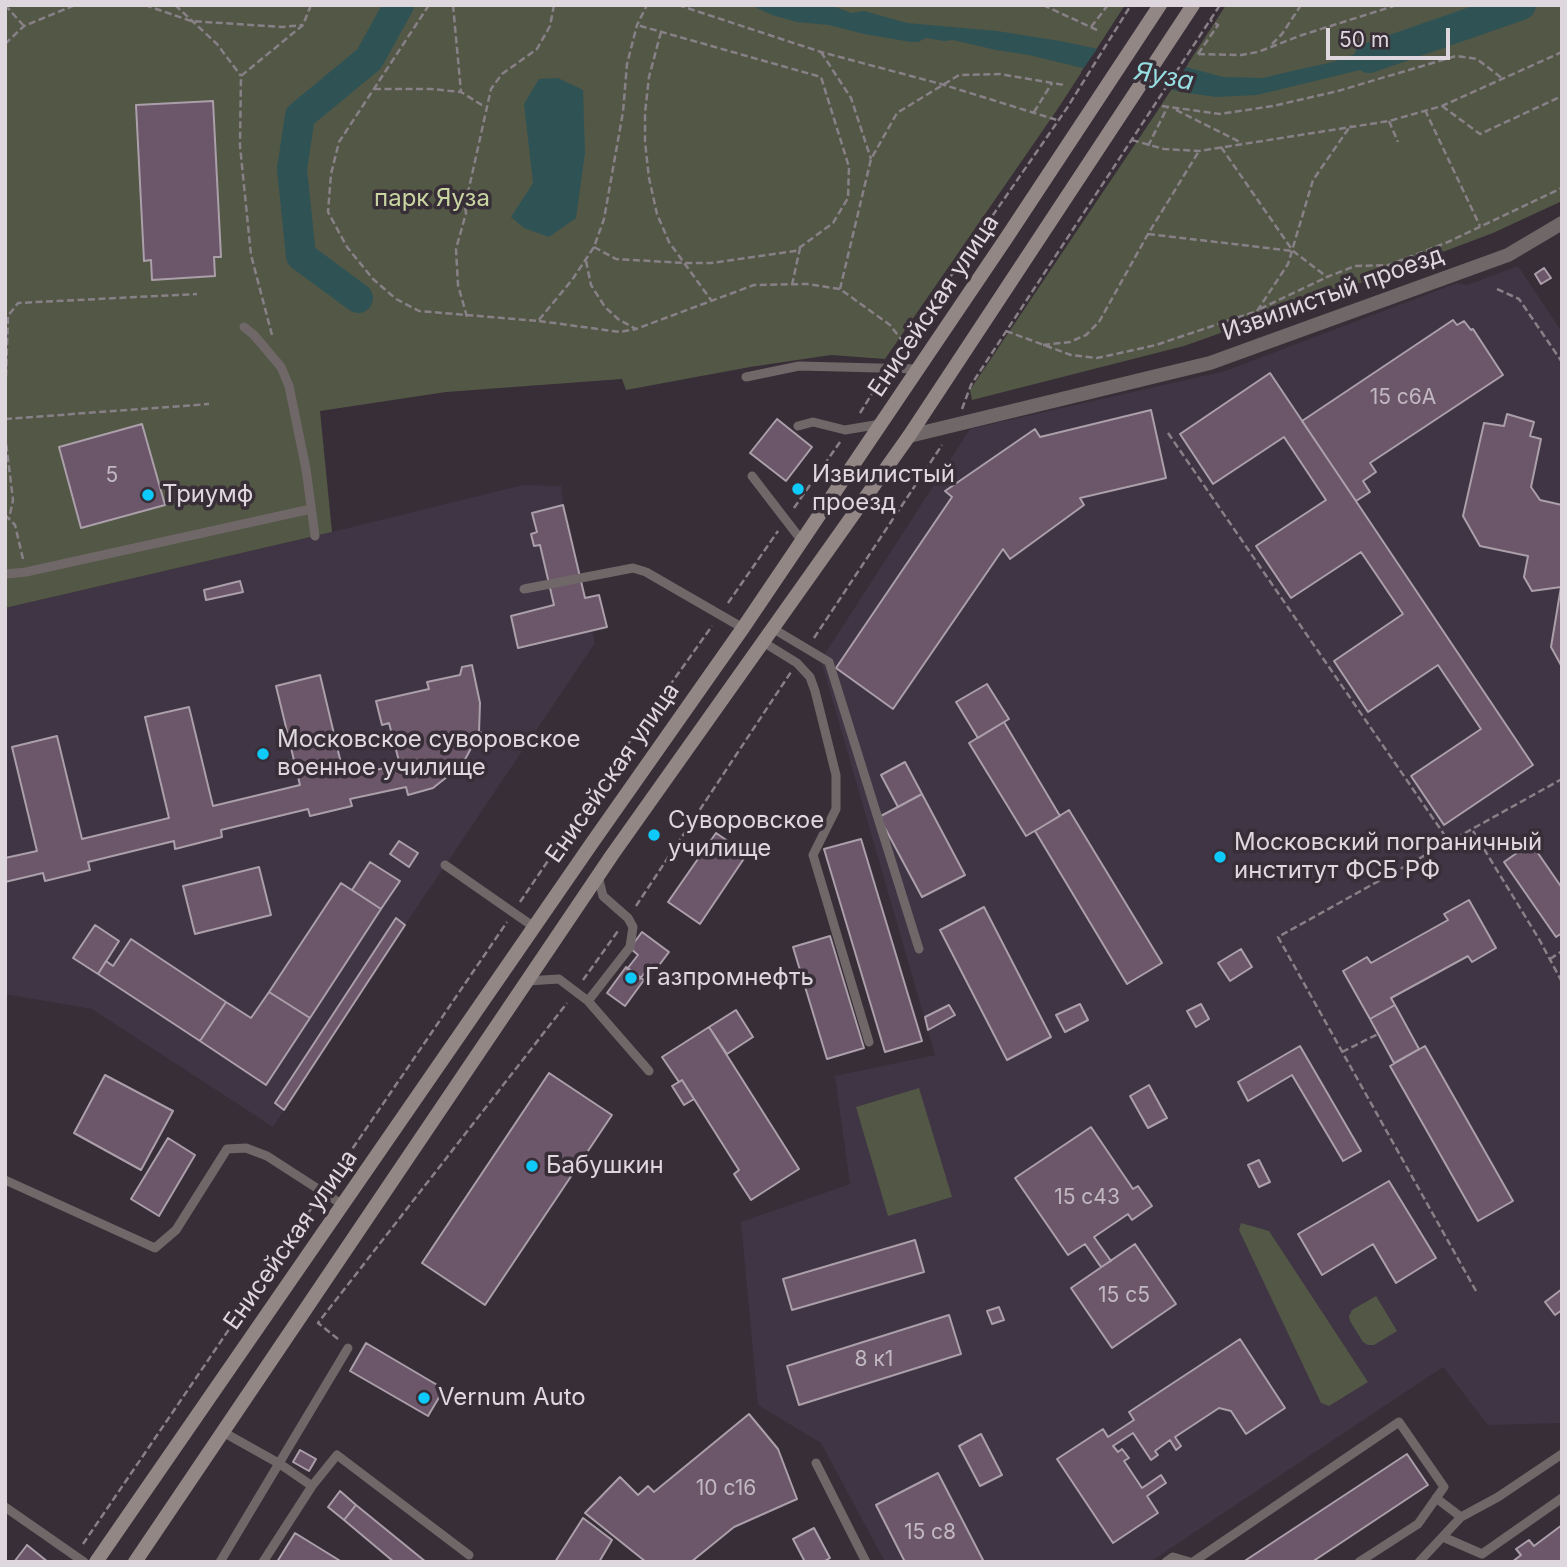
<!DOCTYPE html>
<html>
<head>
<meta charset="utf-8">
<style>
  body { margin:0 }
  #map { position:relative; width:1567px; height:1567px; overflow:hidden; background:#382e37; font-family:Inter,sans-serif }
  canvas { display:block }
  .frame { position:absolute; inset:0; border:7px solid #ded8de; pointer-events:none }
  .scale { position:absolute; left:1326px; top:28px; width:124px; height:32px; box-sizing:border-box; border:4px solid #ded8de; border-top:0; padding-left:9px; font-size:21px; line-height:24px; white-space:nowrap; color:#ded8de; -webkit-text-stroke:5px #382e37; paint-order:stroke }
</style>
</head>
<body>
<div id="map">
<canvas width="1567" height="1567"></canvas>
<div class="frame"></div>
<div class="scale">50 m</div>
</div>
<script>
const ctx = document.querySelector('canvas').getContext('2d');
ctx.lineJoin = 'round';
function fillPath(path, color) { ctx.fillStyle = color; ctx.fill(path, 'evenodd'); }
const poly = rows => new Path2D(rows.map(r => 'M' + r).join(''));
function trace(path, color, width, dash) { ctx.strokeStyle = color; ctx.lineWidth = width; ctx.lineCap = dash ? 'butt' : 'round'; ctx.setLineDash(dash || []); ctx.stroke(path); }
function drawText(font, color, halo, rows, align = 'center') {
  ctx.font = font + ' Inter,sans-serif'; ctx.lineWidth = 7; ctx.setLineDash([]); ctx.textBaseline = 'middle'; ctx.strokeStyle = halo; ctx.fillStyle = color; for (const [text, x, y, turn = 0] of rows) {
    ctx.save(); ctx.translate(x, y); ctx.rotate((+turn || 0) * Math.PI / 180); ctx.textAlign = isNaN(turn) ? turn : align; if (halo) ctx.strokeText(text, 0, 0); ctx.fillText(text, 0, 0); ctx.restore();
  }
}
const education = poly([
  [1518,266,1562,332,1562,1423,1488,1425,1443,1367,1150,1562,885,1562,821,1443,758,1405,741,1222,850,1184,835,1076,935,1055,821,660,970,429,1225,371,1457,283,1467,285],
  [523,485,561,486,563,505,585,597,599,595,607,627,592,630,595,643,405,925,273,1127,92,1009,5,994,5,608,332,532]
]);
const green = poly([
  [5,5,1125,5,1059,107,885,359,831,355,750,367,626,390,622,379,446,392,320,411,332,532,5,608],
  [1226,5,1562,5,1562,201,1493,233,1339,291,1184,346,972,400,970,390,1156,113],
  [919,1088,952,1197,888,1216,856,1107],
  [1241,1223,1269,1231,1368,1382,1329,1406,1321,1403,1239,1230],
  [1376,1296,1397,1331,1374,1345,1368,1345,1363,1342,1350,1321,1349,1316,1352,1310]
]);
const water = poly([
  [751,5,830,5,851,13,864,11,907,23,997,31,1060,41,1186,67,1223,77,1263,78,1292,71,1333,62,1405,36,1410,49,1409,56,1389,63,1257,95,1216,97,1181,92,1029,55,996,50,953,40,944,41,926,38,918,42,911,42,864,34,829,25,797,22,772,15],
  [558,78,583,90,585,153,576,218,549,237,524,228,511,217,533,183,524,104,539,79]
]);
const pier = poly([
  [1099,46,1188,64,1169,93,1081,72]
]);
const river = poly([
  [1369,58,1521,5],
  [358,298,301,256,292,169,300,116,369,59,399,5]
]);
const building = poly([
  [213,101,221,257,214,257,215,276,152,280,151,260,144,261,136,105,213,101],
  [1544,268,1551,278,1541,284,1535,274,1544,268],
  [1453,320,1457,325,1464,321,1471,330,1473,329,1503,375,1370,463,1376,472,1363,481,1370,492,1356,501,1302,421,1453,320],
  [1270,373,1533,765,1444,825,1411,776,1481,729,1438,665,1368,712,1334,661,1403,614,1361,552,1291,598,1256,546,1326,500,1284,437,1213,484,1180,434,1270,373],
  [1151,410,1166,478,1080,498,1084,505,1010,559,1003,549,893,709,836,668,952,497,945,491,1035,429,1040,437,1151,410],
  [1507,414,1534,422,1530,436,1541,439,1531,487,1540,500,1562,505,1562,667,1551,647,1561,587,1532,591,1524,577,1528,556,1480,546,1463,516,1484,423,1504,426,1507,414],
  [777,419,812,447,786,481,750,453,777,419],
  [142,424,165,505,81,528,59,447,142,424],
  [563,505,585,598,599,595,607,627,518,648,511,616,554,605,540,545,534,546,531,534,537,532,532,513,563,505],
  [240,581,243,592,206,600,204,590,240,581],
  [472,665,480,703,479,732,491,736,489,746,475,741,462,765,433,788,408,795,406,787,350,799,352,806,310,816,308,809,221,830,222,837,175,849,174,841,88,862,90,870,45,881,43,873,5,882,5,858,37,851,12,747,57,736,82,839,169,818,145,717,189,707,213,806,300,785,276,686,320,675,344,776,400,765,389,723,382,725,376,701,429,689,427,682,460,675,462,667,472,665],
  [987,684,1009,719,978,738,956,702,987,684],
  [1004,722,1060,816,1026,836,969,743,1004,722],
  [905,762,922,794,898,807,881,775,905,762],
  [922,794,965,875,922,897,879,817,922,794],
  [1069,810,1162,963,1127,984,1035,831,1069,810],
  [716,833,747,854,700,924,668,902,716,833],
  [861,839,922,1041,885,1052,824,849,861,839],
  [399,841,418,853,409,867,390,854,399,841],
  [1531,843,1562,888,1562,933,1556,937,1504,862,1531,843],
  [370,862,400,881,381,909,352,890,370,862],
  [259,867,271,915,195,934,183,886,259,867],
  [341,883,381,909,310,1018,269,992,341,883],
  [1469,900,1496,948,1472,962,1468,956,1391,998,1395,1005,1370,1019,1343,971,1367,957,1371,963,1448,920,1444,914,1469,900],
  [984,907,1051,1037,1007,1060,940,930,984,907],
  [396,918,405,925,284,1110,275,1103,396,918],
  [95,925,119,941,98,974,73,958,95,925],
  [642,932,669,952,657,968,651,964,640,979,627,969,638,955,630,948,642,932],
  [830,936,864,1048,827,1059,793,947,830,936],
  [131,939,226,1002,200,1041,98,974,106,961,113,966,131,939],
  [1241,949,1252,967,1230,981,1218,963,1241,949],
  [626,967,644,980,625,1006,607,993,626,967],
  [269,992,310,1018,266,1085,200,1041,226,1002,251,1018,269,992],
  [1080,1004,1088,1020,1065,1032,1056,1015,1080,1004],
  [1201,1004,1209,1019,1196,1027,1187,1011,1201,1004],
  [949,1005,955,1015,928,1030,925,1017,949,1005],
  [1395,1005,1419,1049,1394,1063,1370,1019,1395,1005],
  [736,1010,753,1037,727,1054,709,1027,736,1010],
  [709,1027,799,1169,751,1200,734,1174,739,1170,682,1080,679,1082,662,1057,709,1027],
  [1300,1046,1361,1151,1343,1161,1292,1075,1248,1101,1238,1082,1300,1046],
  [1425,1046,1513,1201,1478,1221,1390,1066,1425,1046],
  [549,1073,612,1115,485,1305,422,1263,549,1073],
  [105,1075,173,1111,141,1170,74,1133,105,1075],
  [682,1080,694,1099,684,1105,672,1086,682,1080],
  [1149,1085,1167,1118,1148,1128,1130,1096,1149,1085],
  [1091,1127,1133,1189,1138,1186,1152,1206,1132,1220,1128,1214,1094,1237,1111,1261,1101,1267,1085,1244,1068,1255,1015,1178,1091,1127],
  [168,1138,195,1155,159,1216,131,1199,168,1138],
  [1259,1160,1270,1182,1259,1187,1248,1165,1259,1160],
  [1389,1181,1436,1258,1396,1283,1373,1244,1322,1275,1298,1234,1389,1181],
  [915,1240,924,1272,792,1310,783,1279,915,1240],
  [1135,1244,1176,1304,1112,1348,1071,1288,1135,1244],
  [1562,1289,1562,1310,1555,1315,1545,1302,1562,1289],
  [999,1307,1004,1320,992,1324,987,1311,999,1307],
  [949,1315,961,1354,799,1405,787,1366,949,1315],
  [1240,1339,1285,1408,1246,1434,1231,1411,1219,1408,1175,1437,1181,1446,1176,1450,1170,1440,1155,1451,1158,1455,1151,1460,1133,1433,1113,1446,1118,1452,1122,1449,1129,1458,1124,1461,1142,1488,1161,1475,1166,1483,1147,1496,1158,1513,1113,1543,1057,1459,1103,1429,1108,1437,1134,1420,1129,1412,1240,1339],
  [366,1343,444,1389,428,1416,350,1371,366,1343],
  [749,1414,778,1449,797,1499,734,1527,691,1562,646,1562,585,1513,620,1477,638,1495,648,1486,654,1492,749,1414],
  [981,1434,1002,1475,980,1486,959,1446,981,1434],
  [300,1450,316,1459,309,1471,293,1462,300,1450],
  [1407,1454,1428,1485,1312,1562,1243,1562,1407,1454],
  [938,1473,984,1562,905,1562,876,1505,938,1473],
  [340,1491,356,1505,344,1520,328,1507,340,1491],
  [356,1505,426,1562,394,1562,344,1520,356,1505],
  [583,1518,612,1540,599,1562,555,1562,583,1518],
  [1562,1525,1562,1561,1512,1562,1521,1555,1516,1549,1529,1540,1534,1546,1562,1525],
  [814,1528,830,1558,823,1562,805,1562,793,1539,814,1528],
  [295,1533,342,1562,277,1562,295,1533],
  [27,1545,48,1562,14,1562,27,1545]
]);
const path = poly([
  [5,5,24,26],
  [145,5,191,21,282,27,303,25],
  [175,5,217,44,241,76],
  [429,5,339,142,331,174,328,212,347,247,373,279,396,299,419,311,538,321,572,280,594,247,604,219,623,112,627,64,637,25,647,5],
  [453,5,461,92],
  [678,5,821,52,941,84,1057,120],
  [1043,5,1097,30],
  [1091,27,1108,5],
  [661,32,649,77,645,113,645,142,649,178,657,214,669,242,711,300],
  [5,44,24,26,75,5],
  [1272,44,1282,34,1301,5],
  [821,52,851,98,871,159],
  [1198,54,1241,55,1258,52,1302,35,1397,5],
  [1198,54,1218,25,1210,20],
  [374,89,431,89,461,92,485,107],
  [1162,106,1220,114,1273,106,1338,91,1456,56,1477,59,1503,79],
  [1442,106,1480,134,1562,96],
  [1176,110,1242,143],
  [1425,110,1480,226],
  [1034,112,1052,83],
  [1389,121,1398,142],
  [1132,140,1164,149,1199,151,1389,121,1442,106,1562,52],
  [1148,146,1167,108],
  [1221,147,1293,251,1327,277,1355,266,1389,265,1448,242,1562,188],
  [1148,234,1293,251],
  [594,247,616,259,684,263,711,263,795,251,833,223,848,198,849,167,821,77,637,25],
  [586,261,591,285,605,307,618,319,636,329,754,285,807,284,840,289,890,325,904,343],
  [792,285,800,248],
  [840,289,871,159,897,113,959,75,1000,74,1064,85],
  [1497,289,1519,299,1562,362],
  [1260,309,1327,277],
  [467,317,458,285,456,249,466,213,465,206,491,89,502,74,537,49,550,26,554,5],
  [539,321,620,332,636,329],
  [1006,331,1071,355,1097,358,1156,345,1257,311,1288,264,1313,180,1351,125],
  [272,335,251,255,240,146,241,76,303,25,311,5],
  [1043,345,1070,342,1086,335,1099,322,1148,234,1199,151],
  [897,354,1067,108,1131,5],
  [5,408,8,316,18,303,197,294],
  [962,409,971,385,1220,5],
  [860,413,880,381],
  [5,419,209,404],
  [1168,433,1450,843],
  [5,434,13,500,9,519],
  [794,508,840,442],
  [5,515,15,525,23,559],
  [728,603,778,531],
  [814,638,942,445],
  [1473,831,1539,939,1562,982],
  [520,902,611,768,712,626],
  [636,906,791,672],
  [1550,959,1562,951],
  [583,980,618,931],
  [1342,1052,1378,1034],
  [329,1183,507,922],
  [1476,1291,1278,937,1562,779],
  [338,1339,318,1323,567,1003],
  [83,1544,315,1203]
]);
const lane = poly([
  [244,327,254,335,281,367,289,386,306,469,315,536],
  [746,377,799,366,919,369],
  [798,426,813,422,845,430,881,424],
  [752,476,802,541],
  [5,574,26,572,311,509],
  [524,589,633,568,646,572,743,628],
  [772,628,829,662,919,949],
  [763,642,797,663,810,677,815,691,836,775,836,809,813,855,869,1042],
  [445,865,534,927],
  [527,981,559,979,588,1001,630,947,633,927,628,918,603,896,598,876],
  [588,1001,649,1071],
  [5,1180,155,1248,176,1230,227,1149,246,1148,267,1156,343,1205],
  [223,1432,280,1464,312,1486,263,1562],
  [816,1463,866,1562],
  [312,1486,337,1455,469,1555],
  [1436,1498,1461,1517],
  [5,1507,84,1562],
  [1443,1537,1482,1554,1562,1498],
  [220,1562,348,1348],
  [1166,1562,1173,1557,1190,1562],
  [1193,1562,1399,1422,1444,1487,1418,1524,1359,1562],
  [1419,1562,1461,1517,1498,1497,1562,1454]
]);
const street = poly([
  [909,436,1210,363,1508,255,1562,223]
]);
const secondary = poly([
  [96,1562,592,843,743,628,1007,237,1160,5],
  [135,1562,612,855,909,436,1193,5]
]);
const markers = [
  [798,489,7,"#0dcafa"],
  [148,495,7,"#0dcafa"],
  [263,754,7,"#0dcafa"],
  [654,835,7,"#0dcafa"],
  [1220,857,7,"#0dcafa"],
  [631,978,7,"#0dcafa"],
  [532,1166,7,"#0dcafa"],
  [424,1398,7,"#0dcafa"]
];
const numberNames = [
  ["15 с6А",1403,398],
  ["5",112,476],
  ["15 с43",1087,1198],
  ["15 с5",1124,1296],
  ["8 к1",874,1360],
  ["10 с16",726,1489],
  ["15 с8",930,1533]
];
const parkNames = [
  ["парк Яуза",432,199]
];
const streetNames = [
  ["Извилистый проезд",1333,294,-20],
  ["Енисейская улица",934,306,-56],
  ["Енисейская улица",613,773,-55],
  ["Енисейская улица",291,1240,-55]
];
const poiNames = [
  ["Извилистый",812,475],
  ["проезд",812,503],
  ["Триумф",162,495],
  ["Московское суворовское",277,740],
  ["военное училище",277,768],
  ["Суворовское",668,821],
  ["училище",668,849],
  ["Московский пограничный",1234,843],
  ["институт ФСБ РФ",1234,871],
  ["Газпромнефть",645,978],
  ["Бабушкин",546,1166],
  ["Vernum Auto",438,1398]
];
const waterNames = [
  ["Яуза",1164,77,11]
];
fillPath(education, '#3f3545');
fillPath(green, '#535746');
fillPath(water, '#2f5355');
fillPath(pier, '#382e37');
trace(river, '#2f5355', 30);
fillPath(building, '#6b566a');
trace(building, '#ab9faa', 2);
trace(path, '#888087', 2.5, [7, 3.5]);
trace(lane, '#706868', 9);
trace(street, '#706868', 14);
trace(secondary, '#938786', 14);
for (const [x, y, r, color] of markers) { const dot = new Path2D(); dot.arc(x, y, r, 0, 2 * Math.PI); ctx.fillStyle = color; ctx.fill(dot); trace(dot, '#382e37', 2.5); }
drawText('21px', '#c1b8c1', null, numberNames);
drawText('24px', '#c8d5a1', '#382e37', parkNames);
drawText('24px', '#ded8de', '#382e37', streetNames);
drawText('24px', '#ded8de', '#382e37', poiNames, 'left');
drawText('italic 26px', '#96dee2', '#382e37', waterNames);
</script>
</body>
</html>
